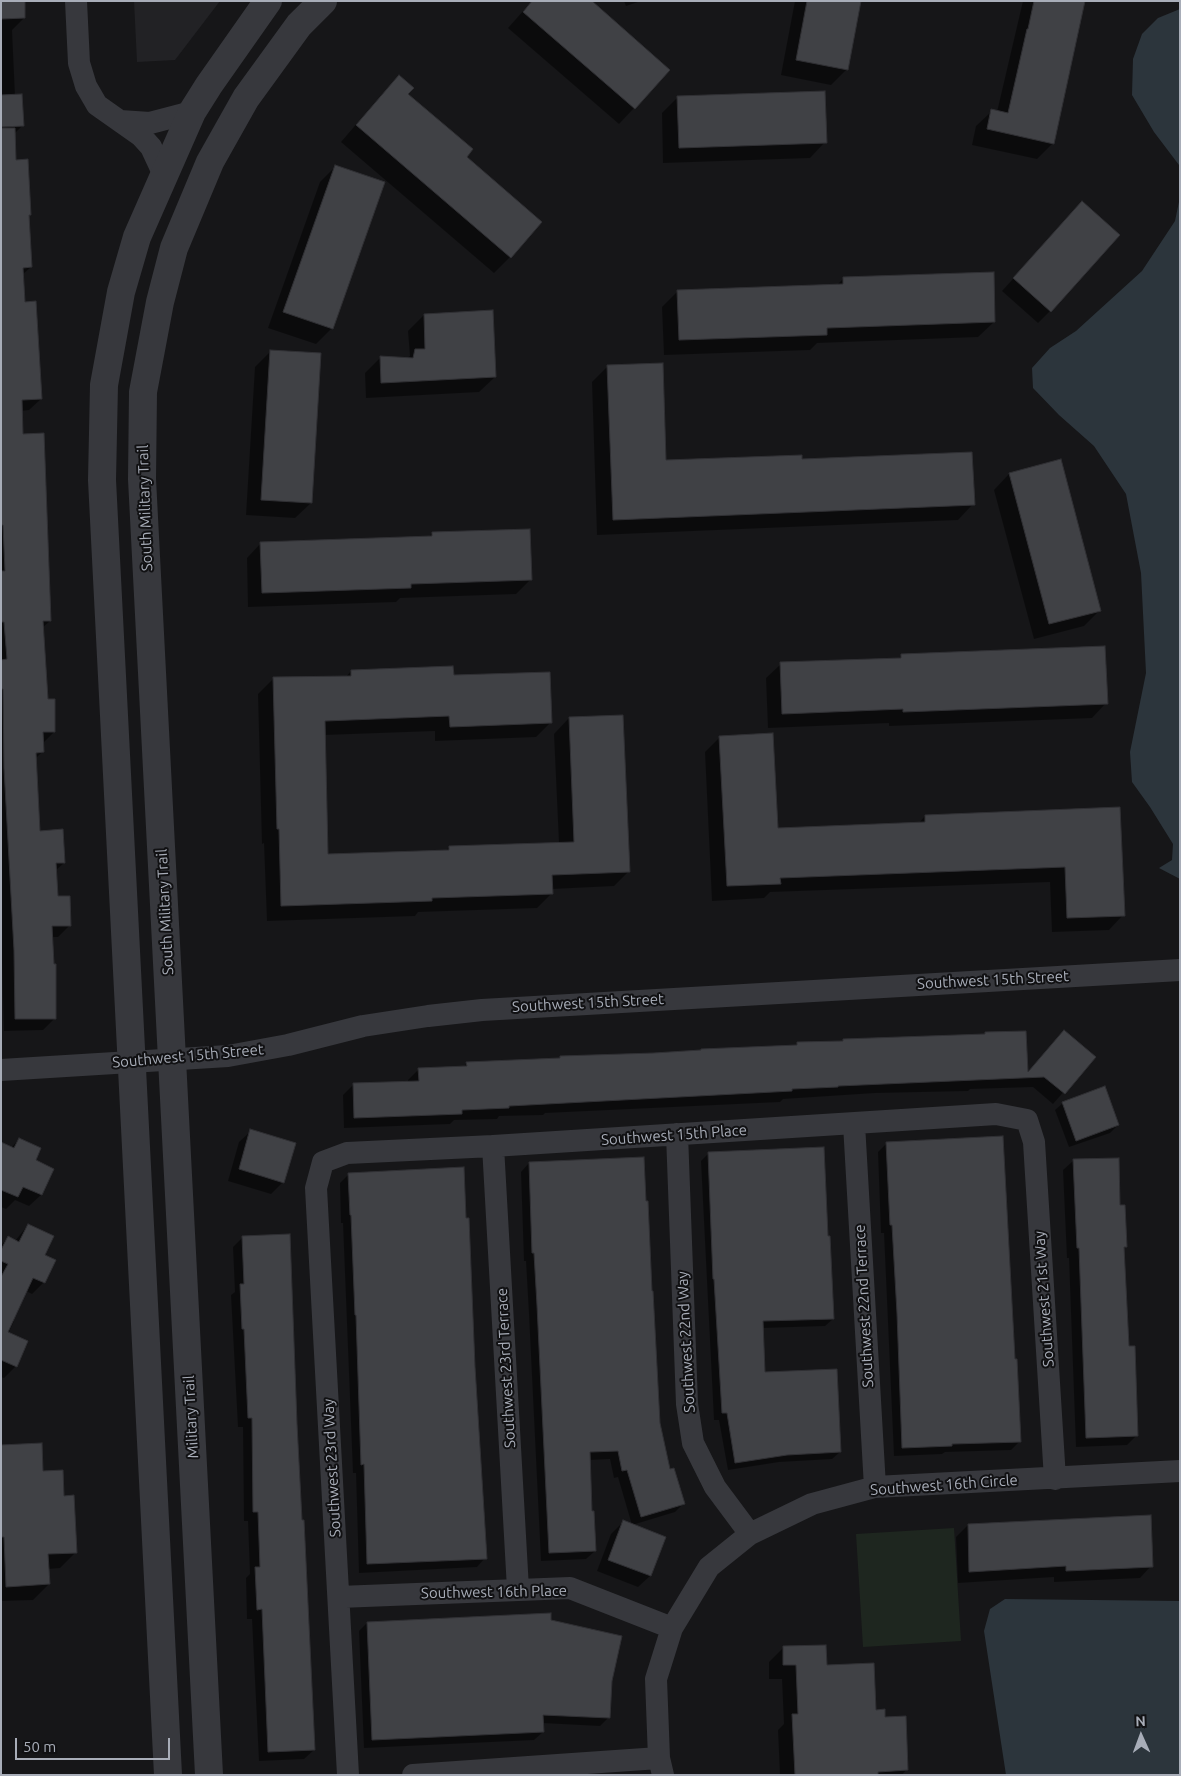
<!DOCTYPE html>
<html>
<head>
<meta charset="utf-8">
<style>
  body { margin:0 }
  #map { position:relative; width:1181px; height:1776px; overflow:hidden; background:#161618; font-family:Ubuntu,sans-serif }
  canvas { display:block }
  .frame { position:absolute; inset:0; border:2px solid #a8adb8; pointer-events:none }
  .north { position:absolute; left:1116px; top:1711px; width:50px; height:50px; -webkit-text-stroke:4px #111113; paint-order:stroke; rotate:358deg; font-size:14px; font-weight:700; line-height:20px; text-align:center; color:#a8adb8 }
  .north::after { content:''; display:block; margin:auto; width:18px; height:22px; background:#a8adb8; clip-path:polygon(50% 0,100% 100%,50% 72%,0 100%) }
  .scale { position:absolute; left:15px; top:1738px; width:155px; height:22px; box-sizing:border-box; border:2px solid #a8adb8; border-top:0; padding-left:6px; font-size:15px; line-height:18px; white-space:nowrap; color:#a8adb8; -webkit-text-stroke:4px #111113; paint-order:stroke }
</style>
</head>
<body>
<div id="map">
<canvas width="1181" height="1776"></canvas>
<div class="frame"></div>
<div class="north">N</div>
<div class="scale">50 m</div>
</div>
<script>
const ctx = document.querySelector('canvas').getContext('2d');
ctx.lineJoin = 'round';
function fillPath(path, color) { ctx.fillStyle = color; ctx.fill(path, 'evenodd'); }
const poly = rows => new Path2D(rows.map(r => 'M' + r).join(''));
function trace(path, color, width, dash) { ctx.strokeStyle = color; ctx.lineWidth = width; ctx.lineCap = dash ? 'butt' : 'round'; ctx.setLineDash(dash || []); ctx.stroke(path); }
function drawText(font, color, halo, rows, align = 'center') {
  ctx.font = font + ' Ubuntu,sans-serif'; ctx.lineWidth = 4; ctx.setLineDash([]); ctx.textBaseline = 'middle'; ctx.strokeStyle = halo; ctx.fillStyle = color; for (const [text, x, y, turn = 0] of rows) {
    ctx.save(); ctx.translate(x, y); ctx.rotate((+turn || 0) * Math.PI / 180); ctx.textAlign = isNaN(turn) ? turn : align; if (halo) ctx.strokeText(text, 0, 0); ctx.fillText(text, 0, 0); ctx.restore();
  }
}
const built = poly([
  [134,1,220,1,175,60,137,62]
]);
const green = poly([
  [954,1528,961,1641,863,1647,856,1534]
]);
const water = poly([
  [1180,9,1180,171,1179,165,1154,132,1132,95,1133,59,1142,34,1158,18],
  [1180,197,1180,879,1159,868,1172,860,1173,844,1150,807,1132,782,1130,752,1146,673,1141,573,1126,494,1094,446,1059,415,1033,388,1032,368,1050,348,1076,331,1142,271,1175,221],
  [1005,1599,1180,1601,1180,1775,1006,1775,984,1631,990,1609]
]);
const shadow = poly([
  [1,1,24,18,12,30,15,96,23,125,14,134,15,161,27,217,31,267,22,275,23,303,41,399,29,410,21,411,22,436,50,621,42,628,47,700,54,732,42,744,42,752,35,759,39,832,64,863,55,871,57,898,70,925,58,937,51,937,55,1018,43,1030,4,1031,1,929],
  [532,1,634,108,619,124,508,28],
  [624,1,641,1,626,6],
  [795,1,859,1,847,69,831,85,781,75],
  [1023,1,1083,1,1053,143,1037,159,972,145,976,126,992,111,997,112],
  [399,77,407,94,465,157,510,257,494,273,341,142,383,93],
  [678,97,825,142,810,158,663,163,662,113],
  [336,166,332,328,316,344,268,328,320,182],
  [1071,215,1050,311,1038,323,1002,291],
  [844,278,994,322,978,337,817,343,810,350,664,355,662,307,678,291,836,286],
  [424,315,495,377,479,392,366,398,365,373,380,358,406,359,410,356,408,331],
  [271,351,311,503,295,518,246,515,255,367],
  [608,366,665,462,801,461,973,504,958,520,597,535,592,382],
  [1009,474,1100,610,1084,626,1034,639,994,490],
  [432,533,531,579,516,594,400,598,396,602,248,607,247,558,261,543,428,538],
  [902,655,1106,703,1092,718,889,726,889,723,768,728,766,678,781,664,897,660],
  [351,671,453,677,551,722,536,737,435,741,435,731,324,735,327,856,445,851,450,847,559,843,554,734,569,718,629,871,614,886,552,889,552,893,537,908,418,912,415,916,267,921,264,843,262,844,258,694,273,679,346,677],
  [720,737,777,829,918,824,925,816,1119,808,1123,915,1109,930,1052,932,1050,882,770,892,764,898,712,901,705,752],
  [1064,1032,1094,1057,1053,1104,1033,1087,970,1089,968,1091,875,1093,783,1099,780,1102,545,1113,543,1115,499,1116,497,1119,454,1120,450,1124,344,1128,343,1095,354,1084,408,1083,408,1080,419,1069,463,1068,467,1063,700,1052,795,1046,797,1044,983,1035,985,1034,1026,1074],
  [1063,1103,1118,1125,1110,1133,1069,1147,1055,1110],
  [251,1131,283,1182,271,1194,228,1181,239,1142],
  [19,1139,34,1161,53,1169,41,1195,29,1206,15,1200,6,1209,1,1207,1,1144,11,1148],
  [887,1143,1014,1360,1020,1441,1011,1450,945,1452,942,1454,894,1456,884,1233,881,1233,878,1152],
  [709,1153,833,1319,825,1326,762,1328,764,1373,840,1452,832,1459,779,1462,728,1470,719,1420,714,1420,701,1161],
  [1073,1161,1119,1206,1125,1246,1123,1248,1127,1347,1137,1435,1127,1445,1076,1447,1069,1258,1067,1258,1063,1170],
  [529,1163,658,1423,669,1471,683,1504,675,1512,632,1525,618,1477,614,1478,610,1459,589,1460,595,1551,586,1559,541,1561,529,1314,526,1261,524,1261,521,1172],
  [349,1174,474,1367,485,1558,477,1567,359,1573,356,1473,353,1473,343,1223,341,1223,340,1183],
  [28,1225,43,1255,44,1282,32,1294,26,1291,12,1320,14,1321,8,1334,16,1366,4,1378,1,1377,1,1245,8,1238,15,1241],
  [243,1237,314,1750,304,1759,259,1761,252,1619,247,1619,246,1578,250,1574,248,1521,244,1521,243,1427,238,1427,231,1295,235,1292,233,1247],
  [1,1446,63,1497,76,1552,60,1568,48,1569,49,1584,33,1600,1,1601],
  [623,1522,664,1538,650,1576,638,1587,597,1571,611,1534],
  [968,1525,1151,1566,1140,1578,1054,1582,1054,1577,958,1583,956,1537],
  [550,1621,610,1680,609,1717,600,1726,542,1723,543,1732,534,1740,364,1748,359,1631,367,1623],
  [783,1648,826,1667,884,1719,907,1769,902,1775,780,1775,778,1730,784,1724,782,1679,769,1679,769,1662]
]);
const building = poly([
  [1,1,25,1,25,18,1,19,1,1],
  [532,1,592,1,670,70,635,109,523,12,532,1],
  [807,1,861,1,848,70,796,60,807,1],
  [1034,1,1085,1,1054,144,987,129,991,109,1008,113,1027,29,1028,29,1034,1],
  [399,75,414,88,408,94,473,149,467,157,542,222,511,258,356,125,399,75],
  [825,91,827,143,679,148,677,96,825,91],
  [22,94,24,126,1,127,1,95,22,94],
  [1,128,15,128,16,160,28,159,31,215,29,215,32,267,23,268,25,302,36,301,42,399,22,400,23,434,44,433,51,621,43,621,48,699,55,699,55,732,43,732,44,752,36,753,40,831,63,829,65,863,56,863,58,896,70,896,71,926,52,926,54,964,56,964,56,1019,15,1019,14,950,4,768,3,689,1,689,1,660,7,659,4,622,1,622,1,571,5,571,3,525,1,525,1,128],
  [335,165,385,182,333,329,283,312,335,165],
  [1082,201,1120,235,1051,312,1013,278,1082,201],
  [994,272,995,322,827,328,827,335,679,340,677,290,843,284,843,277,994,272],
  [493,310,496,377,381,383,380,356,413,358,415,349,425,349,424,314,493,310],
  [270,350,321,353,312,503,261,500,270,350],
  [663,363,666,460,802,455,802,459,972,452,975,505,613,520,607,365,663,363],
  [1061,459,1101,611,1049,624,1009,473,1061,459],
  [530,529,532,580,411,584,411,588,262,593,260,542,432,536,432,532,530,529],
  [1105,646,1108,704,903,712,903,709,782,714,780,662,901,658,901,654,1105,646],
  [453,666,454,675,550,672,552,723,450,727,449,716,325,721,328,854,449,850,449,846,574,842,569,717,623,715,630,872,552,875,553,894,432,898,432,901,281,906,279,829,277,829,273,677,351,676,351,670,453,666],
  [773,733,778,828,925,822,925,815,1120,807,1125,916,1067,918,1065,867,780,878,781,884,727,886,719,736,773,733],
  [1064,1030,1096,1057,1065,1094,1044,1077,838,1086,838,1087,792,1089,792,1091,509,1106,509,1108,462,1110,462,1114,354,1118,353,1083,419,1081,418,1068,467,1066,466,1062,560,1058,560,1056,654,1053,701,1050,701,1049,797,1045,797,1042,843,1041,843,1039,985,1034,985,1032,1026,1031,1028,1072,1064,1030],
  [1105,1086,1119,1125,1076,1141,1062,1102,1105,1086],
  [250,1129,296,1143,284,1183,239,1169,250,1129],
  [1003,1136,1015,1359,1017,1359,1021,1442,952,1444,952,1446,902,1448,897,1313,892,1225,890,1225,886,1142,1003,1136],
  [19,1138,41,1148,36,1160,54,1169,42,1195,23,1187,18,1197,1,1190,1,1142,14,1148,19,1138],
  [824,1147,828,1236,830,1236,834,1319,763,1321,765,1372,837,1369,841,1452,787,1455,735,1463,727,1413,722,1413,714,1279,713,1279,708,1152,824,1147],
  [644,1157,646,1201,648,1201,652,1291,653,1291,660,1423,670,1469,674,1468,685,1504,641,1517,627,1470,622,1471,618,1451,590,1452,592,1511,594,1511,596,1551,549,1553,537,1305,534,1253,532,1253,529,1162,644,1157],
  [1119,1158,1120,1205,1125,1205,1127,1247,1124,1247,1129,1346,1135,1346,1138,1436,1086,1438,1079,1248,1077,1248,1073,1159,1119,1158],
  [464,1167,466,1218,469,1218,475,1367,487,1559,367,1564,364,1464,361,1465,356,1315,355,1315,351,1215,350,1215,348,1173,464,1167],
  [28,1224,54,1236,45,1255,56,1260,45,1283,33,1278,8,1332,28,1341,17,1367,1,1360,1,1277,8,1264,1,1261,1,1250,8,1236,19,1242,28,1224],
  [290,1234,297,1424,302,1520,304,1520,315,1750,268,1752,262,1609,257,1610,255,1567,260,1567,258,1512,253,1512,252,1418,248,1418,244,1329,242,1329,240,1284,244,1284,242,1236,290,1234],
  [42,1443,43,1471,63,1470,64,1496,74,1495,77,1553,48,1554,50,1584,6,1587,4,1537,1,1537,1,1445,42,1443],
  [1151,1515,1153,1567,1066,1571,1066,1566,969,1572,968,1524,1151,1515],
  [623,1520,666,1537,651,1576,608,1560,623,1520],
  [551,1613,551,1620,622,1636,612,1681,610,1718,543,1715,544,1732,372,1740,367,1622,551,1613],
  [826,1645,827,1665,874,1663,876,1710,885,1709,885,1717,906,1716,908,1770,878,1772,878,1775,795,1775,792,1714,798,1714,796,1665,783,1665,783,1646,826,1645]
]);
const minor = poly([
  [76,1,79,63,86,86,97,105,141,136,151,147,164,175],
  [120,121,150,123,192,112],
  [1,1070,228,1056,288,1045,363,1026,428,1016,482,1010,1180,970],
  [854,1124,875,1487],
  [677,1134,687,1404,693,1443,715,1487,750,1534],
  [493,1146,518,1589],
  [339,1597,570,1588,672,1628],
  [348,1775,316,1188,323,1162,347,1153,493,1146,996,1114,1027,1120,1034,1142,1055,1479],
  [413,1775,659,1758],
  [663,1775,659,1758,656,1679,672,1628,709,1567,750,1534,812,1504,875,1487,1180,1471]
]);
const tertiary = poly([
  [168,1775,102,480,104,385,121,292,137,237,192,112,209,85,268,1],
  [209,1775,142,479,143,392,160,302,174,248,210,162,246,98,299,25,323,1]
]);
const streetNames = [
  ["South Military Trail",145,508,-92],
  ["South Military Trail",165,912,-93],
  ["Southwest 15th Street",993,980,-3],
  ["Southwest 15th Street",588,1003,-3],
  ["Southwest 15th Street",188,1056,-5],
  ["Southwest 15th Place",674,1135,-4],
  ["Southwest 21st Way",1044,1299,-94],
  ["Southwest 22nd Terrace",864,1306,-93],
  ["Southwest 22nd Way",686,1342,-93],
  ["Southwest 23rd Terrace",506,1368,-93],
  ["Military Trail",191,1417,-93],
  ["Southwest 23rd Way",332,1468,-93],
  ["Southwest 16th Circle",944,1485,-4],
  ["Southwest 16th Place",494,1592,-1]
];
fillPath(built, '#222225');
fillPath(green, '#1e261f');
fillPath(water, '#2c353c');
fillPath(shadow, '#0007');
fillPath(building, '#404145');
trace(building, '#303034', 1);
trace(minor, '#37383d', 22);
trace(tertiary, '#37383d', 28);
drawText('15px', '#a8adb8', '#111113', streetNames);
</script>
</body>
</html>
